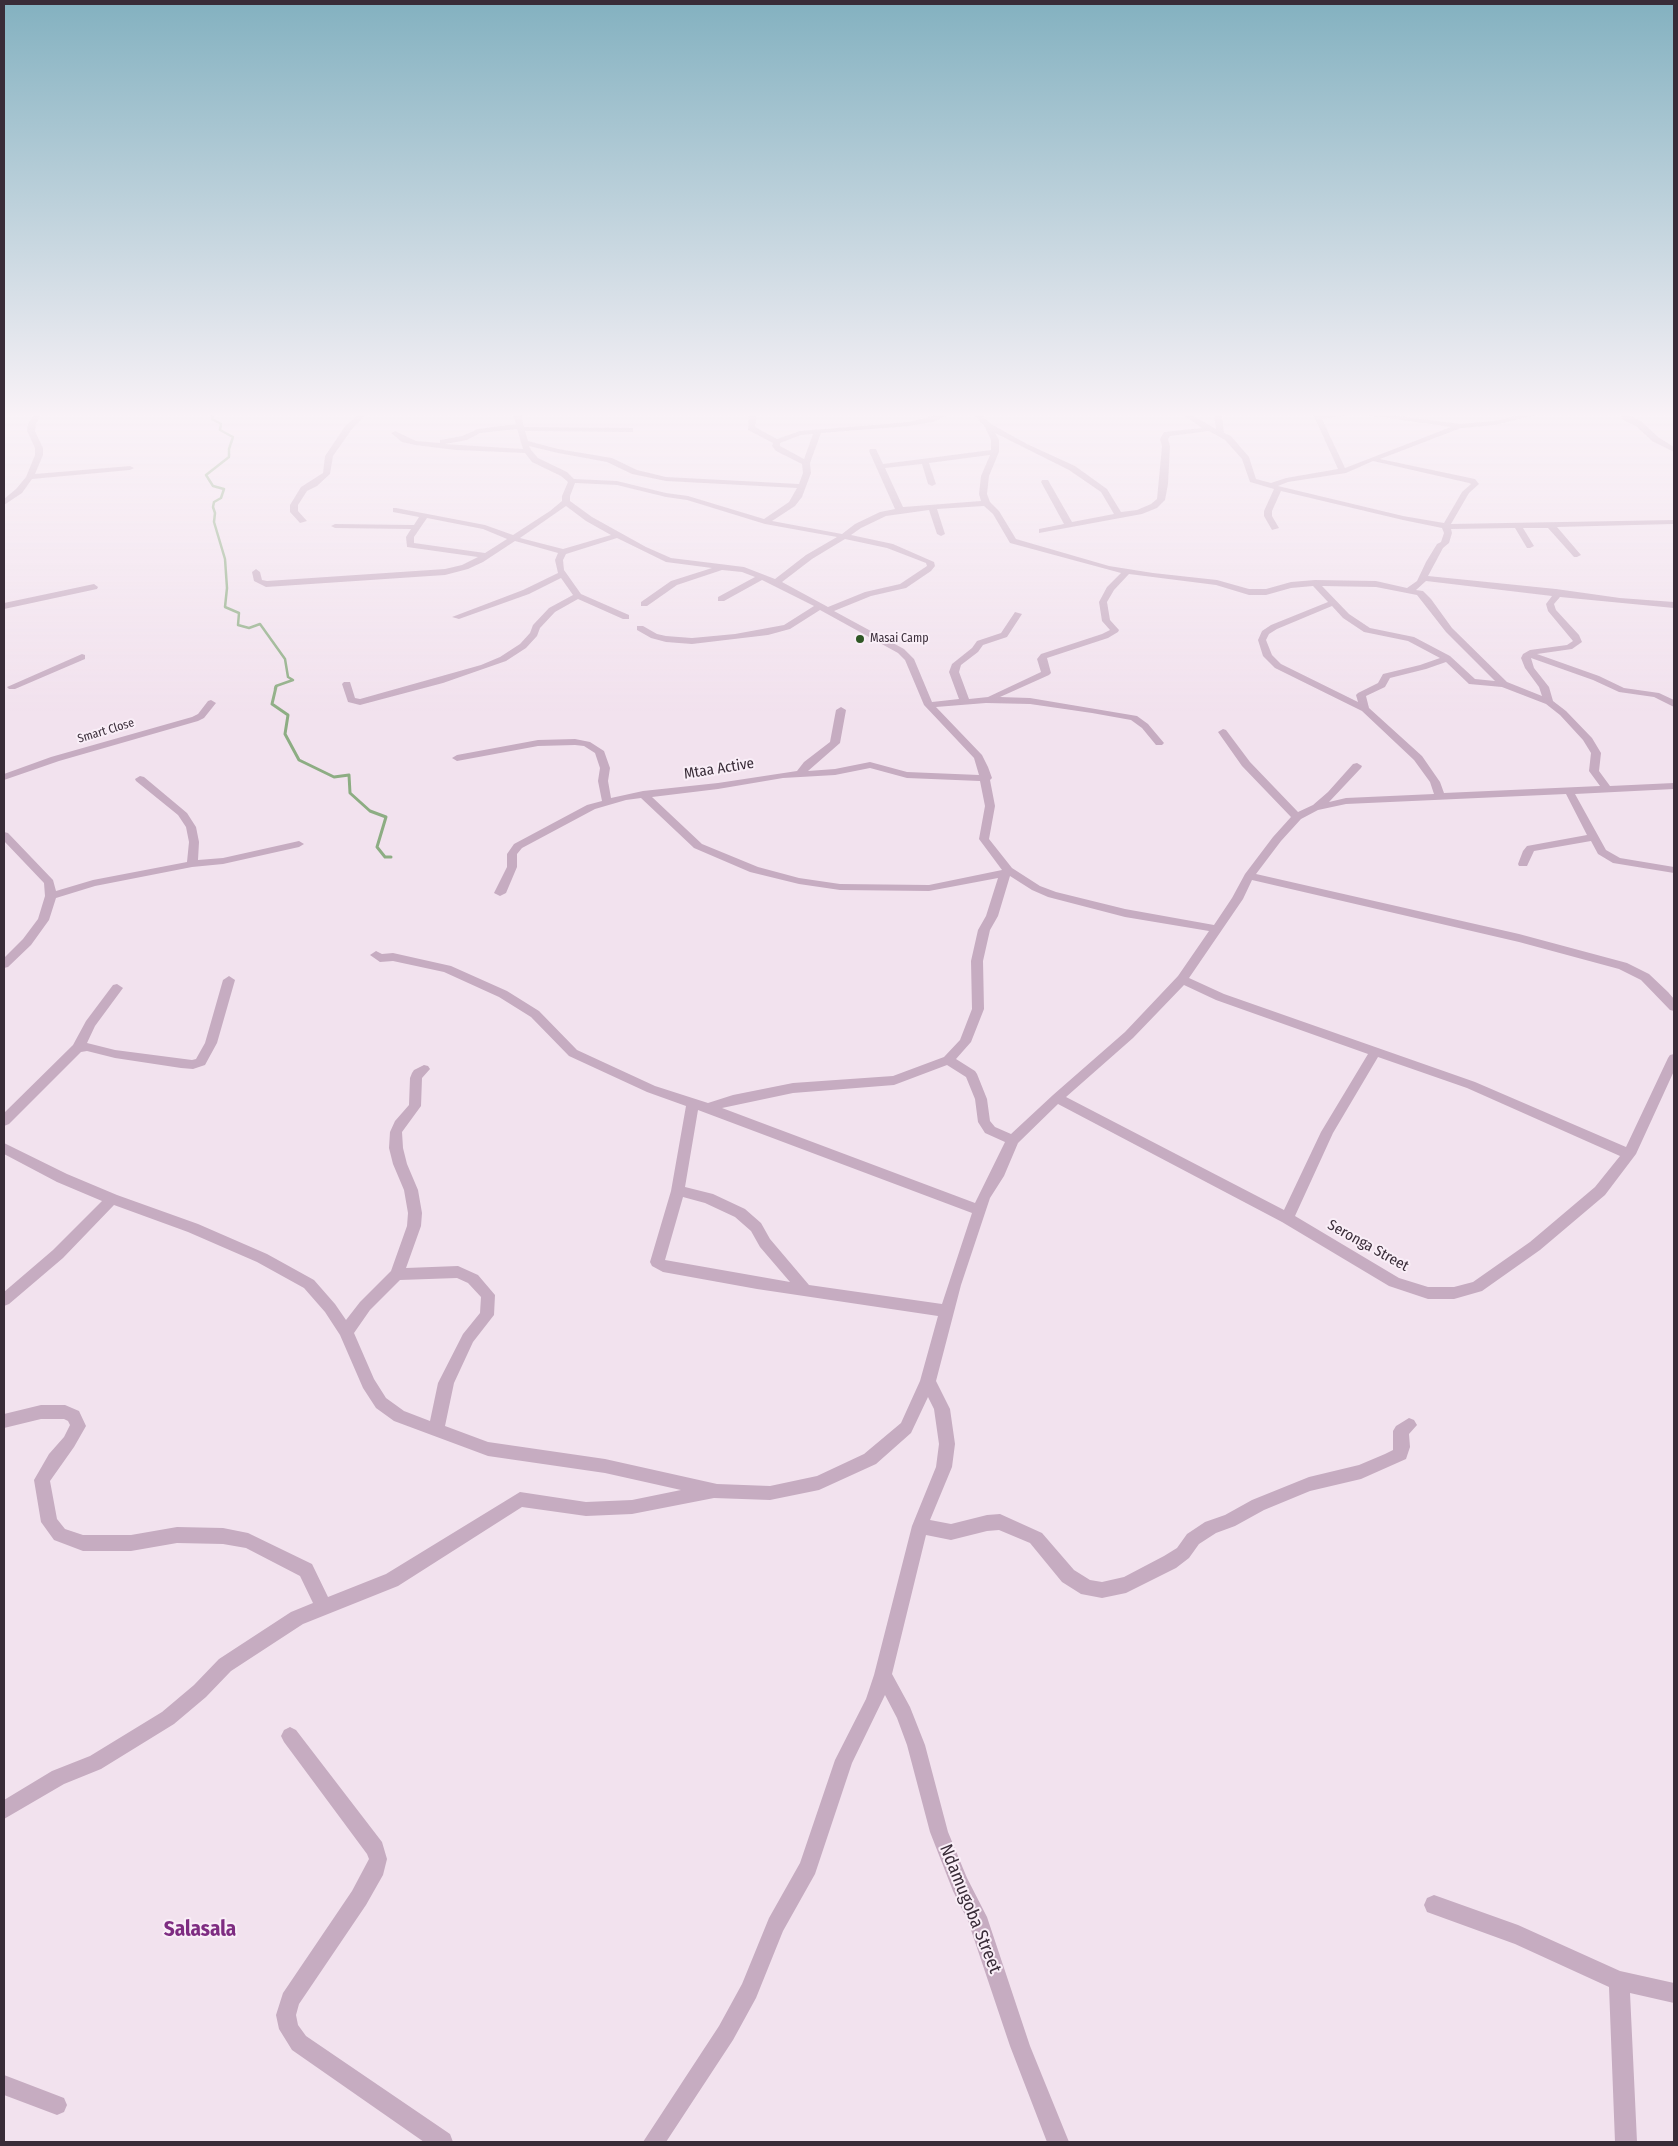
<!DOCTYPE html>
<html>
<head>
<meta charset="utf-8">
<style>
  body { margin:0 }
  #map { position:relative; width:1678px; height:2146px; overflow:hidden; background:#f2e2ee; font-family:"Fira Sans Condensed",sans-serif }
  canvas { display:block }
  .frame { position:absolute; inset:0; border:5px solid #392c38; pointer-events:none }
</style>
</head>
<body>
<div id="map">
<canvas width="1678" height="2146"></canvas>
<div class="frame"></div>
</div>
<script>
const ctx = document.querySelector('canvas').getContext('2d');
ctx.lineJoin = 'round';
const poly = rows => new Path2D(rows.map(r => 'M' + r).join(''));
function trace(path, color, width, dash) { ctx.strokeStyle = color; ctx.lineWidth = width; ctx.lineCap = dash ? 'butt' : 'round'; ctx.setLineDash(dash || []); ctx.stroke(path); }
function fillPath(path, color) { ctx.fillStyle = color; ctx.fill(path, 'evenodd'); }
function drawText(font, color, halo, rows, align = 'center') {
  ctx.font = font + ' "Fira Sans Condensed",sans-serif'; ctx.lineWidth = 4; ctx.setLineDash([]); ctx.textBaseline = 'middle'; ctx.strokeStyle = halo; ctx.fillStyle = color; for (const [text, x, y, turn = 0] of rows) {
    ctx.save(); ctx.translate(x, y); ctx.rotate((+turn || 0) * Math.PI / 180); ctx.textAlign = isNaN(turn) ? turn : align; if (halo) ctx.strokeText(text, 0, 0); ctx.fillText(text, 0, 0); ctx.restore();
  }
}
const streamFar1 = poly([
  [213,414,212,419,221,424,220,430,233,437,229,449,229,457,206,475,213,486,224,489,221,498,214,502,213,507,215,513,214,522,225,559,227,588,225,607,239,613,238,625,249,628,260,624,285,659,288,677,293,680,276,686,275,689]
]);
const stream = poly([
  [276,687,272,704,288,715,285,734,299,760,334,777,349,775,350,793,370,811,386,817,377,847,385,857,391,857]
]);
const minor = poly([
  [34,414,41,414,36,424,35,431,43,448,43,455,35,474,130,466,134,468,130,470,32,479,22,493,4,505,4,499,16,489,26,477,35,455,35,448,27,431,28,424,34,414],
  [360,414,367,414,352,429,333,456,330,474,317,486,307,491,298,505,298,511,307,521,300,523,290,512,290,505,301,487,323,473,325,456,346,425,360,414],
  [513,414,521,414,524,427,633,428,633,432,630,432,525,431,528,441,558,449,612,458,637,470,666,477,799,484,803,473,802,464,776,451,772,446,773,443,748,430,749,414,757,414,755,427,777,439,800,431,909,422,940,414,950,414,933,422,909,426,821,433,810,463,811,473,802,497,795,506,772,521,842,534,855,524,880,512,895,509,869,451,870,449,876,449,883,464,991,450,991,440,985,427,973,414,980,414,991,424,1027,444,1075,466,1107,489,1121,512,1137,510,1151,504,1157,499,1162,446,1160,439,1164,432,1202,428,1182,414,1190,414,1216,429,1214,414,1222,414,1224,433,1231,436,1249,457,1256,479,1271,483,1286,478,1338,469,1313,414,1353,414,1322,419,1345,468,1451,427,1360,414,1382,414,1460,424,1495,421,1525,414,1539,414,1495,425,1461,428,1380,459,1475,479,1479,484,1469,493,1451,524,1674,520,1674,524,1557,527,1581,555,1577,557,1574,557,1548,528,1523,528,1534,546,1530,548,1527,548,1515,528,1451,529,1452,533,1449,543,1443,548,1428,576,1556,589,1620,598,1674,602,1674,608,1560,597,1554,604,1556,610,1579,635,1582,642,1572,649,1537,654,1599,676,1624,688,1659,693,1674,700,1674,707,1654,697,1619,692,1593,680,1531,658,1534,668,1549,687,1553,701,1566,711,1592,738,1601,753,1599,771,1610,786,1674,783,1674,789,1575,794,1606,850,1620,858,1674,867,1674,873,1613,863,1598,854,1591,841,1534,851,1527,866,1519,866,1518,864,1523,851,1527,846,1587,835,1566,794,1346,804,1318,810,1301,819,1281,841,1256,874,1519,934,1627,963,1649,974,1668,992,1674,999,1674,1011,1670,1010,1641,980,1619,969,1519,942,1252,880,1243,899,1189,978,1224,994,1475,1082,1626,1147,1668,1058,1670,1055,1674,1054,1674,1071,1636,1154,1605,1195,1540,1250,1482,1291,1454,1299,1428,1299,1389,1286,1282,1222,1058,1104,1018,1143,1004,1176,990,1198,961,1285,936,1381,950,1409,955,1444,952,1467,930,1520,951,1524,987,1515,1000,1514,1042,1533,1074,1570,1090,1580,1102,1582,1124,1577,1164,1556,1177,1548,1187,1534,1205,1522,1225,1515,1252,1500,1309,1477,1359,1465,1385,1454,1393,1450,1393,1431,1396,1426,1409,1418,1414,1420,1417,1425,1409,1434,1410,1447,1406,1459,1361,1479,1310,1491,1264,1510,1235,1526,1216,1533,1199,1544,1189,1558,1176,1568,1126,1593,1102,1598,1081,1594,1062,1582,1030,1543,999,1530,987,1531,951,1540,926,1535,892,1674,910,1707,925,1745,948,1832,967,1878,987,1917,1030,2046,1069,2142,1047,2142,1010,2046,968,1921,953,1891,930,1832,907,1745,897,1718,885,1695,852,1763,815,1874,783,1931,756,1998,733,2040,666,2142,643,2142,719,2026,742,1984,769,1918,800,1863,835,1760,866,1699,874,1675,912,1526,936,1467,939,1444,934,1409,928,1397,911,1433,876,1464,819,1490,770,1500,714,1498,632,1514,586,1516,522,1507,398,1586,303,1624,231,1671,206,1697,174,1724,101,1769,64,1784,4,1819,4,1800,52,1771,90,1756,162,1712,194,1685,219,1659,291,1612,313,1603,300,1576,246,1548,223,1544,177,1543,131,1551,83,1551,54,1540,41,1522,34,1480,49,1454,64,1437,70,1425,68,1421,64,1419,41,1419,4,1428,4,1414,41,1405,65,1405,79,1411,86,1426,74,1447,50,1481,57,1519,65,1529,83,1535,131,1535,177,1527,223,1528,248,1533,312,1564,328,1597,386,1574,520,1492,586,1502,632,1500,681,1490,605,1473,488,1456,394,1421,376,1408,363,1388,340,1335,325,1312,304,1288,257,1262,188,1232,114,1205,63,1258,9,1304,4,1306,4,1292,53,1250,102,1201,57,1182,4,1154,4,1143,67,1174,117,1195,198,1224,267,1254,314,1280,335,1304,346,1320,360,1302,391,1271,407,1226,408,1213,404,1190,393,1164,389,1148,390,1132,395,1121,409,1105,410,1078,412,1073,414,1070,424,1065,428,1066,430,1069,422,1078,421,1106,402,1132,403,1148,407,1164,418,1190,422,1213,421,1226,406,1268,458,1266,478,1275,495,1295,494,1315,473,1342,454,1383,445,1426,488,1442,605,1459,717,1484,770,1486,817,1476,864,1454,901,1423,920,1381,938,1316,757,1289,663,1272,652,1266,650,1262,671,1191,686,1106,647,1092,569,1056,531,1017,499,997,444,972,393,961,380,962,370,955,376,951,382,954,393,953,451,966,507,991,539,1011,577,1050,655,1086,708,1103,733,1095,793,1083,893,1076,944,1057,960,1040,972,1009,971,961,978,930,986,916,998,878,929,891,840,890,799,884,750,872,694,848,641,798,626,800,595,809,522,848,517,854,517,867,506,893,500,896,494,893,507,867,507,854,514,844,587,805,602,801,598,781,600,768,595,753,584,746,575,745,538,746,457,761,452,758,457,755,538,740,575,739,590,742,604,751,610,768,608,781,611,798,643,791,718,783,797,771,804,762,830,742,836,710,841,707,846,710,840,743,808,771,835,769,870,762,907,772,979,775,974,758,924,705,905,660,898,653,820,610,790,629,768,635,692,644,666,642,651,638,637,630,637,626,643,626,657,634,666,636,692,638,735,634,784,625,814,606,762,580,724,601,718,601,718,597,755,577,742,572,722,570,677,585,647,606,641,606,641,602,671,581,712,568,666,562,617,538,566,554,563,560,564,570,581,594,629,615,629,619,623,619,578,599,555,612,540,628,537,636,526,648,506,661,443,683,360,705,348,702,342,684,344,682,350,682,355,698,360,699,481,665,500,657,520,644,530,633,533,625,549,608,573,595,561,578,529,594,459,619,452,617,523,590,558,573,555,560,558,553,515,541,483,562,468,569,445,575,266,587,254,581,252,572,256,569,260,572,262,580,267,581,445,569,462,565,478,557,407,547,406,537,411,529,335,528,331,526,335,524,414,525,419,517,393,512,393,508,396,508,485,525,513,535,550,511,562,501,562,496,568,482,561,476,532,462,525,453,456,450,415,445,402,442,391,433,395,431,416,441,440,443,440,440,462,436,478,429,516,424,513,414],
  [517,429,523,449,445,444,467,440,480,433,517,429],
  [1209,431,1225,440,1242,459,1250,482,1274,489,1264,511,1264,516,1272,530,1279,528,1272,516,1272,511,1281,491,1403,520,1442,528,1444,533,1441,542,1437,544,1426,562,1417,581,1407,588,1376,581,1315,580,1291,582,1266,589,1249,589,1217,580,1153,573,1109,566,1016,539,999,511,990,502,987,494,989,476,999,452,999,440,995,433,1069,470,1101,492,1114,514,1072,522,1048,480,1042,480,1041,482,1064,524,1039,529,1039,533,1142,514,1157,508,1165,500,1168,484,1170,446,1168,439,1170,436,1209,431],
  [813,434,804,459,780,446,780,443,801,435,813,434],
  [529,446,558,453,607,462,632,474,666,481,797,488,789,502,764,519,688,496,666,493,617,481,574,479,567,472,538,458,531,450,529,446],
  [990,455,981,476,979,494,981,501,903,507,885,468,922,464,928,484,932,486,936,484,929,463,990,455],
  [1373,461,1469,483,1471,484,1462,492,1444,523,1403,516,1278,486,1288,482,1346,473,1373,461],
  [575,483,617,485,666,497,687,500,765,524,837,537,806,555,775,579,744,567,671,558,646,547,592,517,570,501,570,496,575,483],
  [566,506,586,521,611,535,563,549,520,538,566,506],
  [984,506,993,514,1010,543,1121,573,1107,587,1099,602,1102,621,1110,630,1102,634,1041,654,1037,659,1041,672,988,697,969,699,959,672,961,665,978,652,983,645,1007,637,1022,614,1015,612,1001,633,977,641,972,648,952,664,949,672,959,699,932,702,914,659,904,649,834,611,871,596,906,588,931,571,935,566,934,562,893,544,851,535,861,528,886,516,929,510,937,534,941,536,945,534,937,509,984,506],
  [427,518,483,529,507,539,485,553,414,543,414,537,427,518],
  [845,539,887,548,926,563,927,566,900,584,865,592,828,607,782,582,812,559,845,539],
  [1129,574,1216,585,1249,595,1266,595,1291,588,1313,586,1328,602,1271,625,1262,631,1258,640,1263,656,1275,668,1362,711,1414,760,1430,782,1434,794,1346,798,1329,802,1361,768,1362,766,1357,763,1353,764,1328,792,1313,805,1298,812,1250,762,1226,730,1223,729,1218,732,1242,766,1291,817,1273,837,1245,874,1232,898,1214,925,1125,909,1056,892,1040,886,1012,868,989,839,995,806,990,780,992,778,988,767,982,755,936,707,986,703,1030,704,1092,713,1131,720,1142,728,1156,745,1162,745,1164,743,1148,724,1137,716,1030,698,1000,697,1049,675,1051,673,1047,658,1108,638,1118,632,1119,630,1110,620,1107,602,1114,590,1129,574],
  [1426,581,1552,596,1546,604,1548,611,1573,641,1567,645,1530,650,1523,654,1521,658,1525,668,1539,687,1542,696,1507,682,1452,628,1431,599,1423,591,1416,590,1426,581],
  [1322,586,1376,587,1417,595,1446,632,1495,681,1475,679,1450,656,1414,637,1370,628,1349,614,1322,586],
  [1332,606,1343,618,1364,632,1408,641,1440,658,1420,665,1383,674,1378,683,1358,693,1356,695,1358,702,1281,664,1272,655,1266,640,1269,634,1277,629,1332,606],
  [1446,662,1469,684,1502,687,1546,704,1560,715,1583,740,1591,753,1589,771,1600,786,1444,793,1440,782,1422,756,1369,708,1366,696,1385,687,1390,678,1426,669,1446,662],
  [870,768,907,778,980,781,985,806,979,839,1002,870,929,885,840,884,799,878,758,867,702,844,652,797,718,789,783,778,835,775,870,768],
  [1010,876,1032,890,1048,897,1125,917,1209,931,1178,976,1125,1032,1053,1095,1011,1134,995,1127,990,1121,987,1099,977,1074,975,1071,956,1059,971,1042,984,1009,983,961,990,930,998,916,1010,876],
  [1184,985,1216,1000,1368,1054,1321,1132,1284,1210,1066,1097,1133,1038,1184,985],
  [1378,1057,1467,1088,1620,1156,1595,1187,1530,1242,1473,1282,1454,1287,1428,1287,1399,1278,1295,1216,1333,1133,1378,1057],
  [947,1065,966,1077,975,1099,978,1122,985,1133,1005,1142,975,1203,722,1108,793,1093,894,1085,947,1065],
  [698,1110,972,1213,942,1304,809,1285,770,1239,761,1223,745,1209,713,1194,685,1187,698,1110],
  [683,1197,705,1203,735,1217,751,1231,760,1247,790,1282,665,1260,683,1197],
  [457,1278,468,1283,481,1297,480,1313,463,1334,438,1383,430,1421,404,1411,386,1398,374,1379,354,1333,370,1310,400,1280,457,1278],
  [1620,414,1627,414,1642,422,1658,437,1674,447,1674,452,1652,441,1636,426,1623,420,1620,414],
  [94,584,98,587,97,589,4,609,4,603,94,584],
  [82,654,85,655,85,659,15,689,9,689,7,687,82,654],
  [211,700,216,703,204,718,198,721,59,761,4,780,4,774,51,757,192,717,198,714,208,701,211,700],
  [140,776,144,777,187,813,196,827,199,842,198,860,223,858,299,841,304,844,299,847,223,864,192,867,95,886,56,898,49,920,31,945,8,967,4,968,4,958,23,939,38,919,45,896,44,883,4,841,4,832,8,833,53,880,56,891,93,880,187,862,189,842,186,827,178,815,136,781,135,779,140,776],
  [229,976,235,980,217,1043,205,1065,193,1069,181,1068,115,1058,87,1051,81,1052,9,1124,4,1126,4,1113,73,1045,86,1021,113,985,117,984,123,988,95,1026,87,1043,115,1050,192,1060,196,1059,205,1043,223,980,229,976],
  [290,1727,296,1730,382,1842,387,1859,383,1875,366,1905,299,2004,296,2015,298,2025,306,2036,450,2134,453,2142,424,2142,292,2050,279,2029,276,2015,283,1993,352,1891,369,1859,367,1854,284,1742,281,1736,284,1730,290,1727],
  [1434,1895,1518,1925,1620,1971,1674,1983,1674,2003,1630,1993,1637,2142,1615,2142,1609,1987,1515,1944,1427,1912,1424,1905,1427,1898,1434,1895],
  [4,2075,64,2098,67,2105,64,2112,57,2115,4,2095,4,2075]
]);
const markers = [
  [860,639,5,"#2f5725"]
];
const farPoinames = [
  ["Masai Camp",870,639]
];
const farStreetnames = [
  ["Smart Close",106,731,-17]
];
const streetNames = [
  ["Mtaa Active",719,769,-9],
  ["Seronga Street",1368,1246,29]
];
const nearStreetnames = [
  ["Ndamugoba Street",970,1909,68]
];
const nearQuarternames = [
  ["Salasala",200,1930]
];
trace(streamFar1, '#8dad83', 2.5);
trace(stream, '#8dad83', 3);
fillPath(minor, '#c6acc1');
const sky = ctx.createLinearGradient(0, 0, 0, 715);
sky.addColorStop(0, '#83b1c0');
sky.addColorStop(0.58, '#f9f2f7');
sky.addColorStop(1, '#f9f2f700');
ctx.fillStyle = sky;
ctx.fillRect(0, 0, 1678, 715);
for (const [x, y, r, color] of markers) { const dot = new Path2D(); dot.arc(x, y, r, 0, 2 * Math.PI); ctx.fillStyle = color; ctx.fill(dot); trace(dot, '#f9eef7', 2); }
drawText('12px', '#392c38', '#f9eef7', farPoinames, 'left');
drawText('12px', '#392c38', '#f9eef7', farStreetnames);
drawText('15px', '#392c38', '#f9eef7', streetNames);
drawText('18px', '#392c38', '#f9eef7', nearStreetnames);
drawText('bold 21px', '#7e2c81', '#f9eef7', nearQuarternames);
</script>
</body>
</html>
